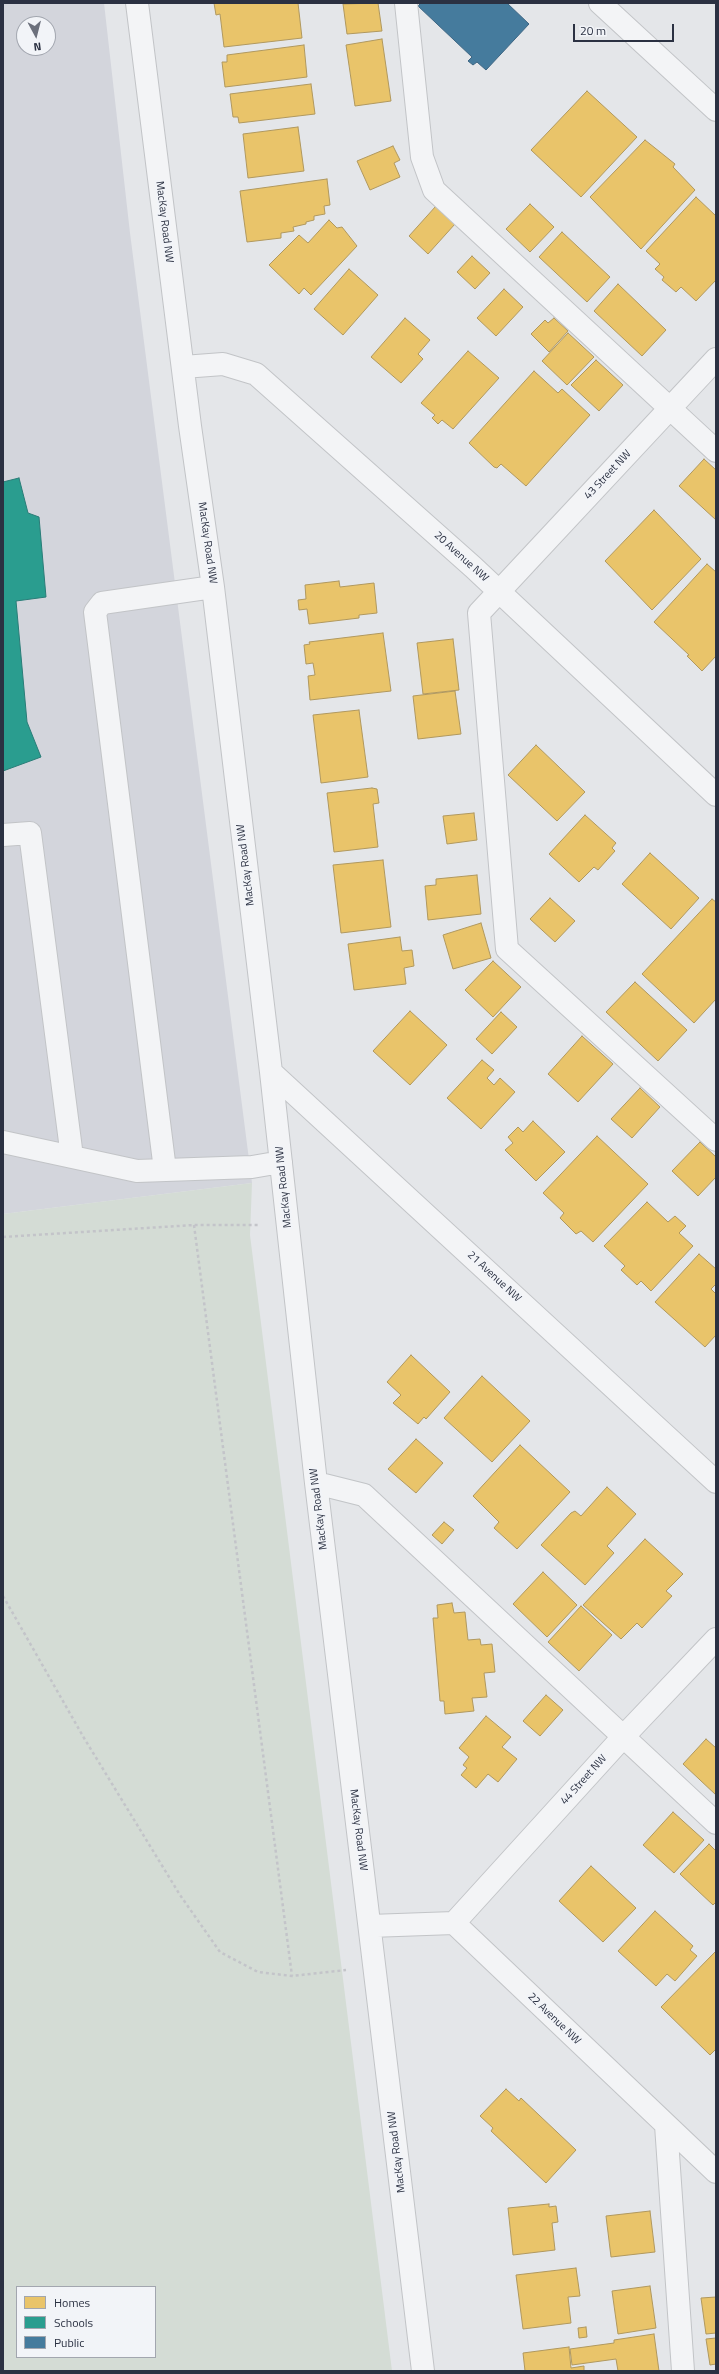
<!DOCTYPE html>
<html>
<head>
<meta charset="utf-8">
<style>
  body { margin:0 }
  #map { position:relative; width:719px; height:2374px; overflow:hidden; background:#e4e6e9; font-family:"Titillium Web",sans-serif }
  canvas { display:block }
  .frame { position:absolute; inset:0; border:4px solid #2b3142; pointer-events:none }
  .legend { position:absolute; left:16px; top:2286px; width:140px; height:72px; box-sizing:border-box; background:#f2f4f8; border:1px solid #a2a6af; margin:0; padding:5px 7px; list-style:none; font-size:12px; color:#2b3142 }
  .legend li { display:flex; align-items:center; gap:8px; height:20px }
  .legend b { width:20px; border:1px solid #a2a6af }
  .north { position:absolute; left:16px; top:16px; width:40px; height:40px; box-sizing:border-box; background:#f2f4f8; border:1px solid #a2a6af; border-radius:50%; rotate:173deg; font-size:11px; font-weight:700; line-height:16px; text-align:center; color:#2b3142 }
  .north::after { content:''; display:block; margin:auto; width:14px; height:18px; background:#6c707c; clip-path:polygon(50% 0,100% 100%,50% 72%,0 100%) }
  .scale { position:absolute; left:573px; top:24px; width:101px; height:18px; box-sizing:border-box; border:2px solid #2b3142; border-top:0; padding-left:5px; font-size:12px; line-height:14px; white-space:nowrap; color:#2b3142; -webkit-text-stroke:3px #f2f4f8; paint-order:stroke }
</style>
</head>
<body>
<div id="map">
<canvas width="719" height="2374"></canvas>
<div class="frame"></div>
<ul class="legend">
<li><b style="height:11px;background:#e9c46a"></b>Homes</li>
<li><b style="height:11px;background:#2a9d8f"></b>Schools</li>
<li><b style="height:11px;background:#457b9d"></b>Public</li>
</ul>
<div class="north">N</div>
<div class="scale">20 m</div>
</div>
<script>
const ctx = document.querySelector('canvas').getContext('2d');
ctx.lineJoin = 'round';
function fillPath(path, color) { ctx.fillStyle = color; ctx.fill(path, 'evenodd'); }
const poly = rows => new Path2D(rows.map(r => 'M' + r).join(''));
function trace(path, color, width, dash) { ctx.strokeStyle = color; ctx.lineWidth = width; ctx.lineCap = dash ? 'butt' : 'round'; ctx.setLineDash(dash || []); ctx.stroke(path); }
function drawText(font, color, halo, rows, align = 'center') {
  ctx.font = font + ' "Titillium Web",sans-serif'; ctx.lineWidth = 4; ctx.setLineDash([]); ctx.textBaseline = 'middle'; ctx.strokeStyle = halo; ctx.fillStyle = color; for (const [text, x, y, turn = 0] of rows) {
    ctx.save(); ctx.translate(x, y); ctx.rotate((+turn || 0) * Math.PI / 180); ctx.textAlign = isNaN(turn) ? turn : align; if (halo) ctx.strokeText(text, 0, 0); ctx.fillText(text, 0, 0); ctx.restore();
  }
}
const built = poly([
  [3,3,104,3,130,233,252,1183,3,1214],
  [24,24,48,24,48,48,24,48]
]);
const green = poly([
  [252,1183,250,1235,392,2371,3,2371,3,1214],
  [17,2287,155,2287,155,2357,17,2357]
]);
const homes = poly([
  [214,3,298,3,302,38,224,47,220,14,216,15,214,3],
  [378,3,382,31,347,34,343,4,378,3],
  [382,39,391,101,355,106,346,45,382,39],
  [304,45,307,77,225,87,222,62,227,62,227,55,304,45],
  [311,84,315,114,239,123,238,117,233,117,230,94,311,84],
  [587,91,637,137,581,197,531,150,587,91],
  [298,127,304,171,248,178,243,134,298,127],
  [645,140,675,164,673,167,695,190,641,249,590,197,645,140],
  [393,146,400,160,394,163,400,177,370,190,357,161,393,146],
  [327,179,330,205,324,206,325,214,314,216,314,220,306,222,306,224,293,227,294,231,281,233,281,238,247,242,240,191,327,179],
  [696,197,716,216,716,280,696,301,681,287,676,292,662,280,664,277,655,269,660,264,646,251,696,197],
  [530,204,554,227,530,252,506,229,530,204],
  [436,206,455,224,428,254,409,236,436,206],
  [329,220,337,228,342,227,357,246,311,295,304,288,299,294,269,265,299,235,308,243,329,220],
  [562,232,610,277,587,302,539,257,562,232],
  [472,256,490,273,475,289,457,272,472,256],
  [349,269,378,295,343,335,314,309,349,269],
  [618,284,666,330,642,356,594,311,618,284],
  [504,289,523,307,496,336,477,318,504,289],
  [405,318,430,340,418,354,423,359,401,383,371,357,405,318],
  [554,318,568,331,549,352,531,334,545,320,548,323,554,318],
  [568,333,594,357,567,385,542,361,568,333],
  [468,351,499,378,453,429,442,420,438,424,432,418,435,415,421,403,468,351],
  [596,360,623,385,599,411,571,385,596,360],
  [534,371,558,393,562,389,590,415,526,486,501,464,497,468,494,467,469,443,534,371],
  [704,459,716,470,716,520,679,486,704,459],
  [654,510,701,559,652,610,605,561,654,510],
  [707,564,716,572,716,656,702,671,687,656,689,655,654,622,707,564],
  [339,581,340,587,374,583,377,613,359,615,359,618,309,624,307,609,299,610,298,600,306,599,305,585,339,581],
  [383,633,391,691,310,700,308,676,315,675,313,663,306,664,304,645,310,644,309,642,383,633],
  [453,639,459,690,423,694,417,643,453,639],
  [455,691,461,734,418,739,413,696,455,691],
  [359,710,368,777,321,783,313,715,359,710],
  [536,745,585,792,557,821,508,775,536,745],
  [372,788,377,789,379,803,373,804,378,847,334,852,327,793,372,788],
  [474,813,477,840,447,844,443,816,474,813],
  [585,815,616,843,612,848,615,851,598,870,594,867,579,882,549,854,585,815],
  [650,853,699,898,671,929,622,884,650,853],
  [383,860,391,927,341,933,333,865,383,860],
  [477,875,481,914,428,920,425,886,436,885,436,879,477,875],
  [550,898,575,921,555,942,530,919,550,898],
  [712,899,716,902,716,999,694,1023,642,974,712,899],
  [481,923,491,958,453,969,443,935,481,923],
  [400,937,402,951,412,950,414,966,404,968,406,984,354,990,348,944,400,937],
  [493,961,521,987,493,1017,465,990,493,961],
  [635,982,687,1030,658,1061,606,1012,635,982],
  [410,1011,447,1045,410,1085,373,1051,410,1011],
  [501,1012,517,1027,492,1054,476,1039,501,1012],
  [582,1036,613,1064,578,1102,548,1074,582,1036],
  [482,1060,494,1070,487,1078,494,1085,500,1078,515,1092,481,1129,447,1098,482,1060],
  [640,1088,660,1107,632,1138,611,1119,640,1088],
  [533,1121,565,1152,536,1181,505,1150,513,1143,508,1137,518,1127,523,1132,533,1121],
  [597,1136,648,1184,593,1242,581,1231,576,1234,560,1218,564,1213,543,1193,597,1136],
  [700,1142,716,1157,716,1177,698,1196,672,1171,700,1142],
  [647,1202,668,1222,675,1216,686,1226,679,1233,693,1246,651,1291,641,1281,637,1285,621,1270,625,1266,604,1246,647,1202],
  [699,1254,716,1269,716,1284,711,1289,716,1294,716,1335,705,1347,655,1302,699,1254],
  [411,1355,450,1392,426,1419,424,1417,418,1424,393,1403,401,1395,387,1382,411,1355],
  [482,1376,530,1421,492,1462,444,1418,482,1376],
  [416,1439,443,1463,416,1493,388,1469,416,1439],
  [520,1445,570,1492,517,1549,494,1528,499,1522,473,1496,520,1445],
  [607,1487,636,1514,607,1546,614,1553,585,1585,541,1545,571,1513,575,1511,581,1516,607,1487],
  [444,1522,454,1530,442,1544,432,1535,444,1522],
  [645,1539,683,1574,666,1591,672,1596,642,1628,637,1623,621,1639,583,1605,645,1539],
  [543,1572,577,1605,547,1637,513,1604,543,1572],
  [452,1603,454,1613,465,1612,468,1640,480,1639,481,1645,492,1644,495,1672,484,1673,487,1697,472,1698,474,1711,445,1714,444,1701,440,1701,433,1618,438,1618,437,1605,452,1603],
  [581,1606,612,1635,579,1671,548,1642,581,1606],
  [546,1695,563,1710,540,1736,523,1721,546,1695],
  [486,1716,511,1737,502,1747,517,1759,498,1782,488,1774,476,1788,461,1775,467,1768,463,1765,469,1757,459,1748,486,1716],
  [706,1739,716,1748,716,1795,683,1764,706,1739],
  [673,1812,704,1840,674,1873,643,1845,673,1812],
  [709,1844,716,1851,716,1902,713,1905,680,1874,709,1844],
  [591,1866,636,1908,603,1942,559,1901,591,1866],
  [655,1911,693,1946,690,1950,697,1956,675,1981,667,1974,656,1986,618,1951,655,1911],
  [716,1951,716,2049,710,2055,661,2007,716,1951],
  [506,2089,519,2101,521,2098,576,2150,546,2183,491,2131,493,2128,480,2116,506,2089],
  [549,2204,549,2207,556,2206,558,2222,552,2223,555,2250,513,2255,508,2208,549,2204],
  [650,2211,655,2252,611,2257,606,2216,650,2211],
  [576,2268,580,2296,568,2297,571,2323,523,2329,516,2275,576,2268],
  [650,2286,656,2328,618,2334,612,2291,650,2286],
  [716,2297,716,2333,706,2334,701,2298,716,2297],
  [586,2327,587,2337,579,2338,578,2328,586,2327],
  [654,2334,659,2371,618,2371,616,2359,572,2365,570,2349,614,2343,614,2340,654,2334],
  [716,2338,716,2364,710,2365,706,2339,716,2338],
  [569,2347,571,2368,584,2366,584,2371,525,2371,523,2353,569,2347]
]);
const schools = poly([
  [19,478,28,513,39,517,46,597,16,601,27,722,41,757,3,771,3,482,19,478]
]);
const public = poly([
  [421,3,507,3,529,24,486,70,477,62,473,65,468,61,472,57,418,6,421,3]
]);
const path = poly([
  [194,1225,292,1976],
  [3,1237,194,1225,258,1225],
  [3,1596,84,1738,180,1895,220,1952,258,1972,292,1976,346,1970]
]);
const minor = poly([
  [137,3,190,426,213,587,271,1072,316,1483,423,2371],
  [406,3,422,157,434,190,716,451],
  [600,3,716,110],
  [716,359,479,613,507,949,716,1140],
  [183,367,223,364,256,374,473,567,716,795],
  [3,835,30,833,72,1157],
  [271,1072,716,1482],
  [3,1142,137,1171,252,1167,281,1162],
  [165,1170,95,612,102,603,213,587],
  [316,1483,364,1495,716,1823],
  [454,1923,623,1737,716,1639],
  [370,1926,454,1923,716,2172],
  [666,2125,683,2371]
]);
const streetNames = [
  ["MacKay Road NW",164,222,83],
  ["43 Street NW",608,475,-47],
  ["MacKay Road NW",207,543,82],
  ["20 Avenue NW",461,557,42],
  ["MacKay Road NW",246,865,-97],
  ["MacKay Road NW",284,1187,-96],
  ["21 Avenue NW",494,1277,43],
  ["MacKay Road NW",319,1509,-97],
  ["44 Street NW",584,1780,-48],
  ["MacKay Road NW",358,1830,83],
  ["22 Avenue NW",554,2019,44],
  ["MacKay Road NW",397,2152,-97]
];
fillPath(built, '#d3d5dc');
fillPath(green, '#d4dcd5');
fillPath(homes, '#e9c46a');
trace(homes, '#b0985e', 1);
fillPath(schools, '#2a9d8f');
trace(schools, '#2a7d78', 1);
fillPath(public, '#457b9d');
trace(public, '#3d6582', 1);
trace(minor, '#c2c4c7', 24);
trace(path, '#c3c4c9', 2.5, [3, 3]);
trace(minor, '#f3f4f6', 22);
drawText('11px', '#2b3142', '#f2f4f8', streetNames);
</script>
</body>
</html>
